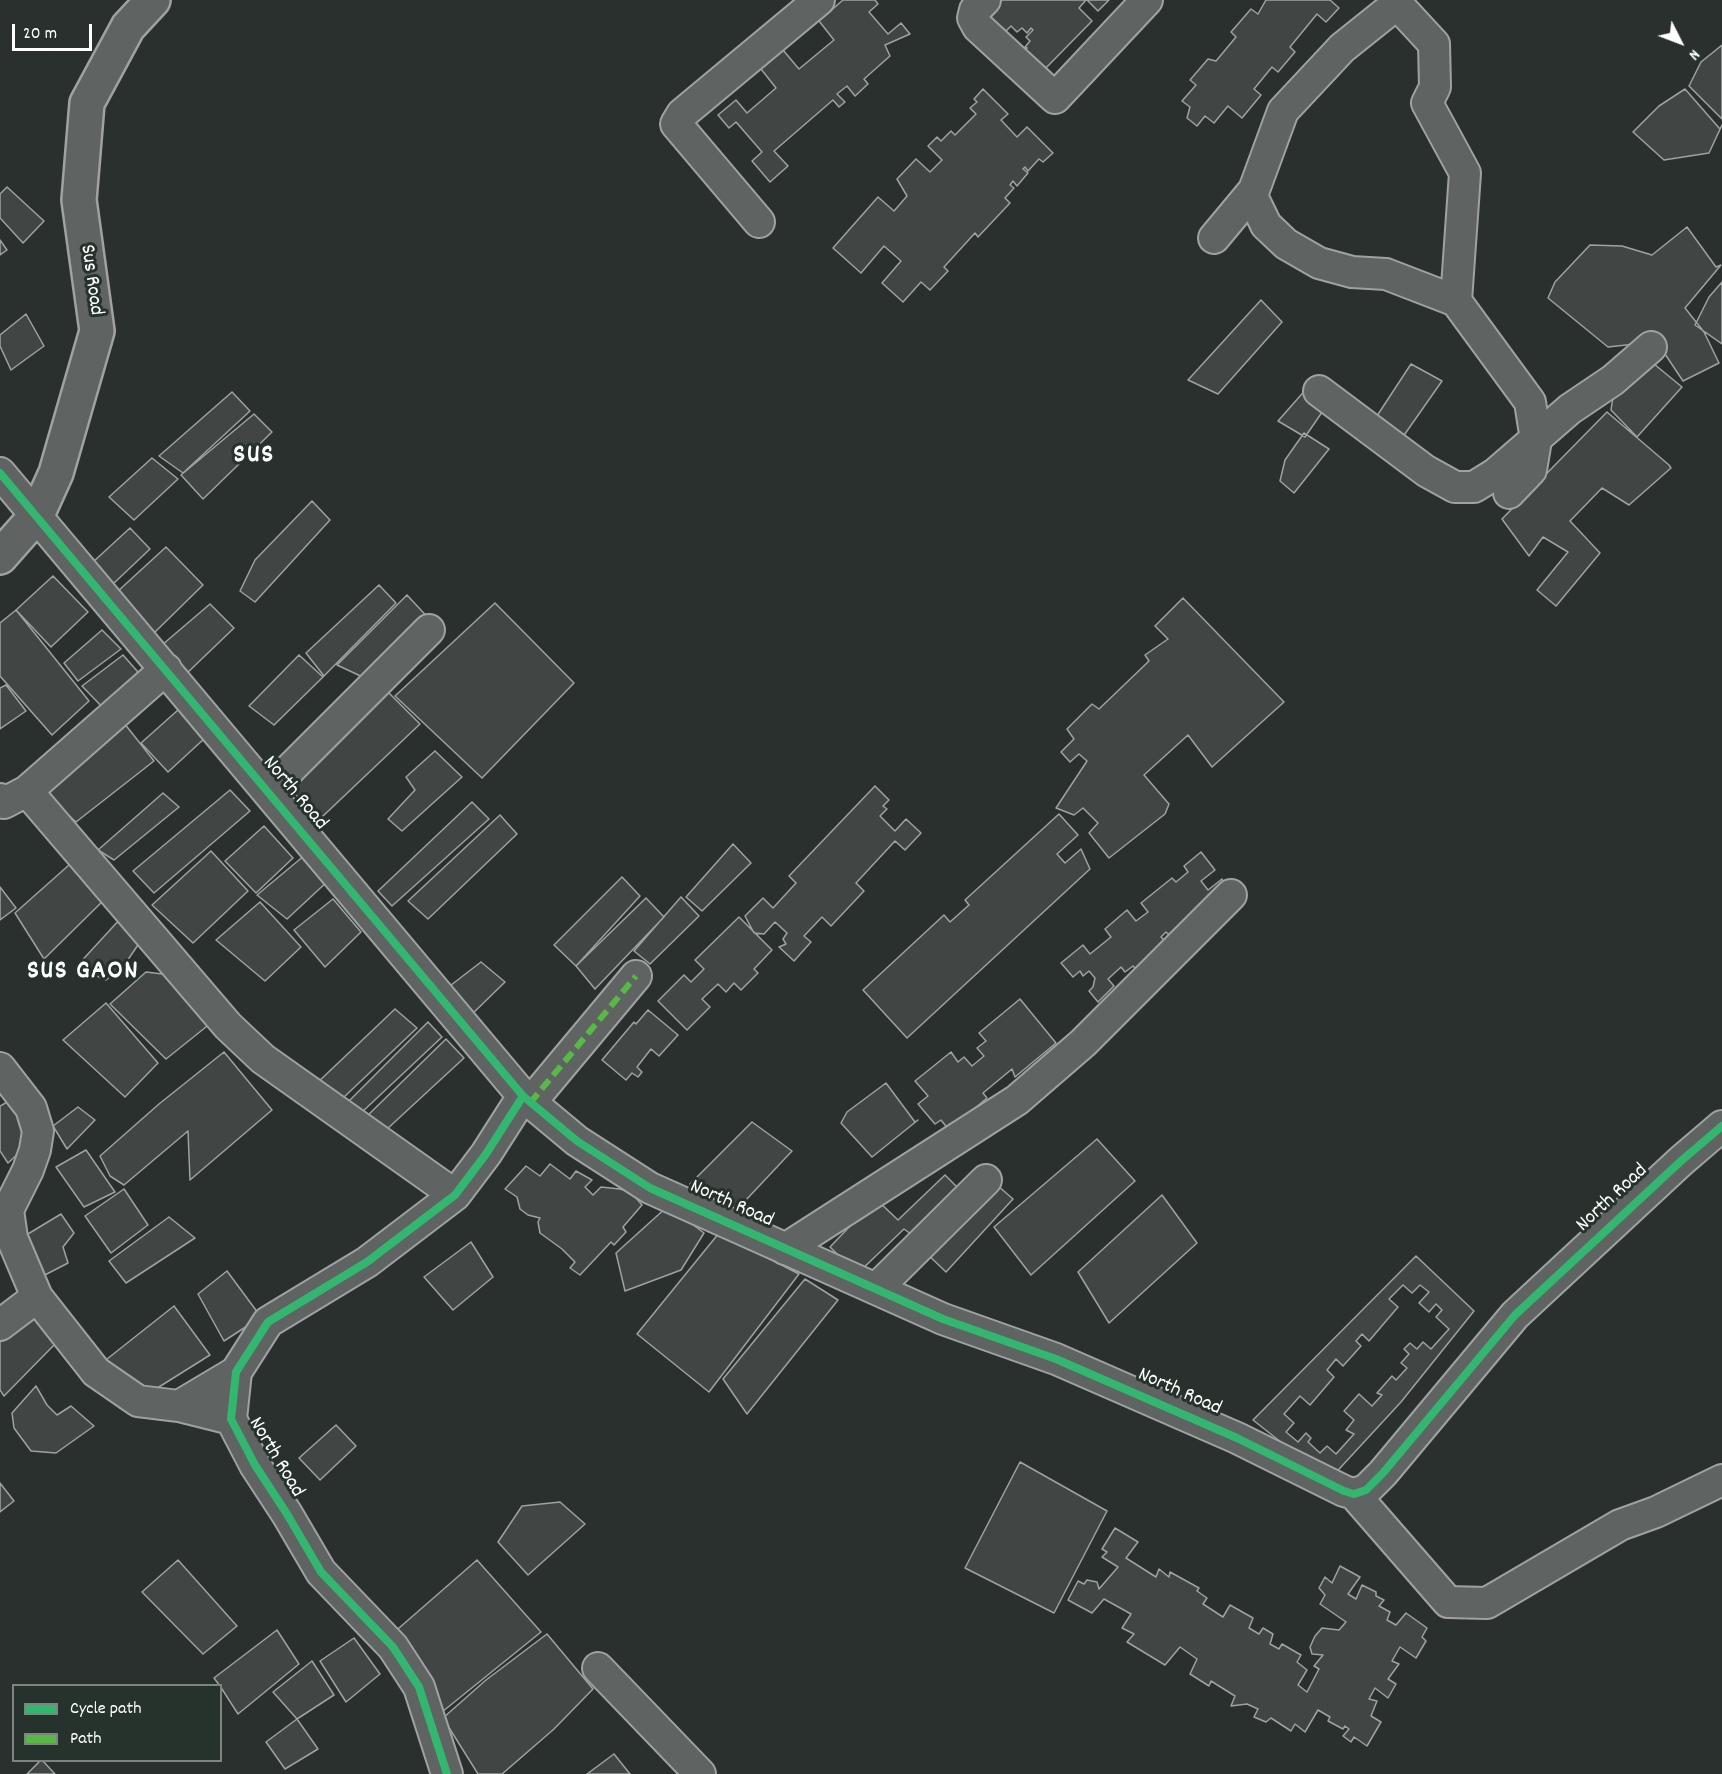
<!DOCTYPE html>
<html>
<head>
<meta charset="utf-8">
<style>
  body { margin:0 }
  #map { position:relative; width:1722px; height:1774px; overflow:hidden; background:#29302d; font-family:Dekko,sans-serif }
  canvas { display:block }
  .legend { position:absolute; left:12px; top:1684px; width:210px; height:78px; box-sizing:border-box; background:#26332d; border:2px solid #7d8581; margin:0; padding:8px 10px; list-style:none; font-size:18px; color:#fff }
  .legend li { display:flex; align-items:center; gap:12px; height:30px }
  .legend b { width:30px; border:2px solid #7d8581 }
  .north { position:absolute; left:1650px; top:12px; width:60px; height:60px; -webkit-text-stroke:4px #26332d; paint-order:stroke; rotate:132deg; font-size:16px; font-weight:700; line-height:24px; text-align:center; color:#fff }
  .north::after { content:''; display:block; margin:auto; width:21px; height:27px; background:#fff; clip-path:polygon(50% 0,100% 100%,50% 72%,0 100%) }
  .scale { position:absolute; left:12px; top:24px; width:80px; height:27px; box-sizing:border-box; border:3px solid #fff; border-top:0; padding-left:8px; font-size:18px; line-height:21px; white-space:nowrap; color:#fff; -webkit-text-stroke:4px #26332d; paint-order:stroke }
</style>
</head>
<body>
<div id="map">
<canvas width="1722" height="1774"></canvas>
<ul class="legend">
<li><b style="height:8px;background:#33b770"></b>Cycle path</li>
<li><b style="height:8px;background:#58b947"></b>Path</li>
</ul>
<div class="north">N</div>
<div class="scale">20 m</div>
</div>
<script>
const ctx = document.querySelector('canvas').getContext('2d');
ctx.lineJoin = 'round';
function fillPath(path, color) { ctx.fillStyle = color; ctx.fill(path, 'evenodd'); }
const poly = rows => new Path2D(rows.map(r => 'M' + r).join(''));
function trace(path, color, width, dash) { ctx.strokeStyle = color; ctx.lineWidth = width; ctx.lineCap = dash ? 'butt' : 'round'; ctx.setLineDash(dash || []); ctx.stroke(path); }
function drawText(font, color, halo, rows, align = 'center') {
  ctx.font = font + ' Dekko,sans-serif'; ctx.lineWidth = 6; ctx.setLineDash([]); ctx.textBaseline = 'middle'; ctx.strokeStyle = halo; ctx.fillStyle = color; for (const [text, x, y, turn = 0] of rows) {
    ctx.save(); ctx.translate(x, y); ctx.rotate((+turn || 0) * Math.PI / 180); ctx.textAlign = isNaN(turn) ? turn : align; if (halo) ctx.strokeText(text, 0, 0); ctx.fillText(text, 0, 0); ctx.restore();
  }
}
const building = poly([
  [843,0,875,0,878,4,869,12,888,34,901,23,910,34,885,45,890,56,864,79,868,84,855,96,847,86,837,94,845,102,839,107,833,100,774,151,788,166,770,182,752,161,762,152,736,122,729,128,718,115,736,100,747,113,776,88,761,69,783,50,799,69,834,40,819,21,843,0],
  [1002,0,1086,0,1079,8,1092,21,1040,74,1021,54,1027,48,1025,47,1030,41,1026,37,1033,30,1031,28,1027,33,1022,28,1017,32,1011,26,1005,32,988,15,1002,0],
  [1087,0,1109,0,1098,11,1087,0],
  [1266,0,1330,0,1339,8,1326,22,1317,14,1290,47,1295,52,1278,72,1272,67,1254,89,1261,95,1242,118,1228,106,1214,123,1205,116,1197,126,1187,118,1190,107,1182,101,1196,85,1190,80,1208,59,1216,61,1236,37,1231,32,1251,9,1258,14,1266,0],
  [1722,45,1722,119,1689,86,1701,62,1722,45],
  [983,89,1008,114,1001,120,1017,137,1027,127,1053,153,1043,162,1039,159,1028,171,1025,167,1023,169,1028,173,1017,186,1013,181,1010,185,1014,188,1005,198,1010,203,978,237,975,233,944,267,948,271,930,290,921,282,903,302,882,283,901,261,884,246,861,273,833,248,878,197,894,211,907,196,897,179,916,159,930,172,942,160,928,146,937,137,941,141,951,131,955,135,976,114,970,108,977,102,974,99,983,89],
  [1685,89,1720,129,1722,125,1709,153,1664,160,1633,132,1659,106,1685,89],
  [7,187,44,221,23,243,0,218,0,194,7,187],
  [1687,227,1716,267,1721,265,1685,308,1704,332,1719,363,1683,381,1653,336,1644,343,1608,347,1548,298,1555,282,1590,245,1622,246,1652,255,1687,227],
  [0,240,7,250,0,255,0,240],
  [1722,282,1722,344,1695,325,1709,297,1722,282],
  [1261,300,1282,322,1218,394,1188,380,1261,300],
  [26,314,44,346,11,370,0,346,0,335,26,314],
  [1411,364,1442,381,1400,441,1373,422,1411,364],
  [1654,364,1682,387,1637,437,1611,410,1613,397,1654,364],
  [1308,387,1327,405,1305,437,1278,421,1308,387],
  [232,392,250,411,183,473,159,456,232,392],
  [1607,412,1669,465,1671,468,1629,505,1602,488,1570,521,1600,553,1556,606,1537,590,1568,552,1543,537,1529,556,1502,519,1607,412],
  [254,414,272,432,203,499,181,475,254,414],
  [1304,433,1329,449,1294,493,1280,481,1285,460,1304,433],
  [152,458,178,479,134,520,109,497,152,458],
  [312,501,330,520,255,602,240,591,255,560,312,501],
  [130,528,150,549,113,584,93,562,130,528],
  [166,547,203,585,154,633,117,592,166,547],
  [53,576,88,612,51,647,16,610,53,576],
  [379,585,396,603,324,676,306,653,379,585],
  [407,595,432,622,369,680,337,665,407,595],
  [1183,598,1284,702,1212,767,1188,735,1144,775,1169,804,1165,814,1109,858,1089,833,1098,823,1083,808,1074,815,1056,808,1087,761,1079,754,1070,762,1061,752,1074,739,1067,729,1092,704,1099,709,1149,661,1145,655,1168,639,1155,626,1183,598],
  [495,603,574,683,482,778,395,696,495,603],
  [210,604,234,628,184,676,162,645,210,604],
  [16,610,89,701,52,735,0,676,0,623,16,610],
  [102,630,121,649,78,681,64,663,102,630],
  [123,655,145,680,109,714,82,686,123,655],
  [299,655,323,677,274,725,249,706,299,655],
  [6,685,26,711,0,729,0,688,6,685],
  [387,691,420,724,322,817,290,790,387,691],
  [178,710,205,738,168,772,141,743,178,710],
  [124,723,154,761,76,822,39,788,124,723],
  [435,751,462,777,402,831,388,819,415,790,406,777,435,751],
  [875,786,889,800,883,806,887,809,880,816,895,831,906,819,921,833,905,850,895,841,856,883,864,891,831,926,822,917,804,936,811,942,794,961,779,947,786,944,783,939,787,933,775,922,764,934,754,933,745,916,763,898,773,908,796,883,789,876,875,786],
  [230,790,250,811,154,893,133,871,230,790],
  [163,793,179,807,114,860,98,850,163,793],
  [472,802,489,819,392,906,378,891,472,802],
  [1059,814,1078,835,1057,854,1065,863,1081,849,1090,869,907,1038,863,990,944,915,950,922,969,905,965,900,1059,814],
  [500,815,517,834,428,919,408,901,500,815],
  [264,826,293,858,256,893,225,861,264,826],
  [733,844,751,863,702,911,686,897,733,844],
  [211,851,248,891,193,943,152,905,211,851],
  [1201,852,1215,870,1201,881,1208,890,1222,879,1228,895,1173,939,1166,932,1161,937,1165,941,1152,952,1158,958,1140,974,1133,966,1125,972,1121,967,1108,979,1114,986,1098,1002,1089,991,1093,987,1095,978,1089,971,1083,976,1080,971,1073,977,1061,963,1083,945,1090,954,1111,937,1105,929,1127,910,1136,921,1148,912,1141,903,1172,878,1176,882,1188,872,1184,866,1201,852],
  [305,855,329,880,287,919,257,895,305,855],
  [78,857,109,895,44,959,15,913,78,857],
  [622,877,640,896,576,966,554,945,622,877],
  [0,887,16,908,0,920,0,887],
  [681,897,699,916,650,964,634,951,681,897],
  [646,898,664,917,595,989,576,966,646,898],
  [333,899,361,932,325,967,294,930,333,899],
  [260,902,301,947,265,981,216,940,260,902],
  [739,917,772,950,754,969,758,973,741,990,734,983,726,992,718,984,702,999,710,1007,687,1030,658,1001,684,975,691,982,704,969,695,960,739,917],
  [121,918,142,939,123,967,106,980,76,967,121,918],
  [481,962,505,982,467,1019,442,992,481,962],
  [146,972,179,976,216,1019,166,1059,110,1004,146,972],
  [1020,999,1056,1043,1015,1077,1012,1069,983,1093,987,1098,949,1130,941,1120,935,1124,918,1104,928,1096,915,1081,951,1052,958,1062,964,1057,972,1066,984,1056,977,1048,986,1041,979,1033,1020,999],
  [106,1003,158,1063,125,1097,63,1040,106,1003],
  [395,1009,417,1028,343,1098,317,1083,395,1009],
  [648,1010,678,1035,659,1056,651,1049,637,1067,642,1072,638,1077,632,1073,626,1080,602,1060,634,1022,636,1024,648,1010],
  [428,1022,442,1037,361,1113,344,1106,428,1022],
  [446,1039,464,1058,386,1130,366,1117,446,1039],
  [224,1052,272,1110,190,1180,188,1131,124,1185,110,1176,100,1156,159,1104,224,1052],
  [886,1083,915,1122,918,1120,872,1157,841,1123,847,1112,886,1083],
  [9,1101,33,1140,8,1163,0,1151,0,1106,9,1101],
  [78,1107,95,1120,67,1149,53,1126,78,1107],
  [752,1122,792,1151,730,1217,690,1184,752,1122],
  [1097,1139,1135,1181,1031,1275,994,1227,1097,1139],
  [86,1150,115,1192,84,1207,56,1167,86,1150],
  [550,1164,570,1179,576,1171,592,1180,585,1187,593,1195,601,1187,620,1189,631,1192,642,1205,623,1227,626,1232,614,1245,611,1242,580,1275,570,1268,575,1262,562,1249,540,1233,538,1222,540,1218,528,1215,520,1209,517,1197,505,1189,526,1166,540,1176,550,1164],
  [945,1175,965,1195,919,1240,904,1229,857,1274,830,1247,876,1199,898,1220,945,1175],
  [989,1178,1013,1199,946,1272,923,1250,989,1178],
  [124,1189,148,1225,111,1253,85,1216,124,1189],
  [1162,1195,1197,1243,1109,1323,1078,1272,1162,1195],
  [668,1206,704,1233,681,1270,625,1291,616,1253,668,1206],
  [61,1214,74,1233,63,1247,68,1263,41,1277,18,1240,61,1214],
  [169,1217,195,1238,126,1283,109,1261,169,1217],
  [719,1233,799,1274,709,1392,637,1334,719,1233],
  [471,1242,493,1277,453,1310,424,1277,471,1242],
  [1416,1256,1474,1311,1401,1402,1329,1480,1253,1420,1416,1256],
  [227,1271,261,1317,224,1341,198,1294,227,1271],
  [805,1279,838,1300,747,1414,723,1379,805,1279],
  [1403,1285,1412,1293,1420,1285,1429,1292,1419,1303,1429,1312,1436,1304,1442,1310,1436,1317,1449,1329,1431,1349,1423,1342,1417,1349,1410,1343,1404,1349,1409,1354,1401,1363,1407,1368,1396,1380,1392,1376,1377,1393,1382,1395,1372,1406,1359,1394,1344,1411,1354,1420,1346,1430,1354,1434,1336,1454,1327,1446,1320,1453,1308,1442,1311,1438,1306,1433,1298,1442,1286,1432,1294,1423,1284,1414,1300,1396,1310,1405,1334,1377,1327,1370,1336,1359,1343,1366,1361,1346,1356,1341,1362,1334,1369,1341,1398,1307,1389,1299,1403,1285],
  [174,1306,210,1355,143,1397,102,1363,174,1306],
  [33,1313,56,1343,4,1396,0,1390,0,1342,33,1313],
  [36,1386,47,1405,57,1415,71,1406,94,1426,56,1453,31,1451,14,1428,12,1413,36,1386],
  [336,1425,356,1446,320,1480,299,1458,336,1425],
  [1020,1462,1107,1511,1054,1613,965,1568,1020,1462],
  [0,1483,14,1501,0,1512,0,1483],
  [560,1502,585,1524,528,1575,498,1542,522,1506,560,1502],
  [1115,1528,1138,1542,1126,1558,1156,1577,1159,1569,1169,1577,1170,1572,1199,1588,1197,1591,1207,1598,1203,1604,1223,1617,1230,1605,1253,1618,1249,1628,1259,1634,1263,1628,1273,1634,1270,1644,1279,1649,1282,1644,1301,1655,1297,1662,1307,1670,1298,1685,1307,1692,1319,1669,1314,1666,1323,1655,1312,1654,1310,1647,1315,1636,1322,1628,1339,1630,1346,1622,1320,1604,1325,1595,1319,1588,1325,1577,1332,1583,1340,1566,1360,1577,1348,1594,1356,1599,1362,1585,1376,1592,1376,1596,1384,1600,1379,1606,1390,1612,1387,1620,1396,1625,1406,1613,1427,1628,1422,1637,1426,1641,1416,1658,1400,1647,1392,1661,1399,1664,1388,1679,1396,1684,1388,1698,1375,1688,1369,1699,1377,1701,1371,1716,1381,1722,1367,1746,1354,1737,1351,1742,1343,1736,1349,1729,1345,1726,1343,1729,1328,1721,1330,1717,1318,1710,1305,1732,1295,1724,1291,1731,1271,1718,1266,1722,1254,1717,1258,1709,1247,1704,1231,1706,1235,1696,1211,1681,1209,1686,1190,1674,1197,1659,1180,1647,1165,1665,1127,1642,1134,1634,1122,1628,1131,1614,1104,1599,1092,1613,1068,1600,1078,1581,1084,1584,1087,1580,1097,1582,1099,1589,1118,1567,1102,1557,1107,1552,1102,1549,1115,1528],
  [178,1560,237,1626,203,1654,142,1592,178,1560],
  [477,1560,541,1632,442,1712,391,1635,477,1560],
  [277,1630,299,1664,238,1714,220,1686,214,1678,277,1630],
  [547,1634,593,1689,554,1729,502,1774,478,1774,443,1718,486,1680,547,1634],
  [354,1638,380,1674,346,1702,320,1661,354,1638],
  [312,1661,334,1695,297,1719,273,1692,312,1661],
  [297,1719,318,1749,285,1769,266,1742,297,1719],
  [614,1754,630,1774,587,1774,614,1754],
  [42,1760,55,1774,27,1774,41,1760,42,1760]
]);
const minor = poly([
  [985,0,975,10,973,18,978,27,1055,98,1147,0],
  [1397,4,1434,44,1435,87,1427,103,1465,173,1456,301,1530,402,1536,440,1531,470,1509,493],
  [1251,194,1266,225,1286,244,1319,263,1352,272,1386,274,1456,301],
  [759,222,676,124,682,114,819,0],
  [1214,238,1254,190,1283,111,1342,48,1397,4,1395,0],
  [1319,391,1426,471,1455,487,1474,487,1495,474,1570,409,1613,380,1651,347],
  [0,473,523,1096,577,1141,650,1188,943,1319,1056,1359,1237,1438,1344,1491,1354,1494,1366,1490,1383,1473,1515,1315,1681,1161,1722,1126],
  [27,791,228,1026,263,1059,455,1195],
  [268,791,429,630],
  [0,799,4,803,27,791,166,669],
  [0,1068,31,1108,38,1131,35,1150,28,1170,8,1210,12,1238,37,1297],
  [530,1103,636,976],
  [785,1249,1017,1100,1083,1043,1231,895],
  [876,1289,986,1180],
  [0,1325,37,1297,96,1372,138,1401,179,1406,231,1419],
  [179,1406,236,1372],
  [1354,1494,1448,1602,1487,1603,1620,1525,1656,1512,1722,1480],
  [598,1668,700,1774],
  [447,1774,419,1687,393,1647,321,1572,287,1514,255,1465,231,1419,236,1372,268,1322,367,1262,455,1195,486,1154,523,1096]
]);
const major = poly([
  [0,557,37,515,56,473,97,331,79,200,87,103,128,27,153,0]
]);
const quiet = poly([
  [530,1103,636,976]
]);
const cycleway = poly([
  [0,473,523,1096,577,1141,650,1188,943,1319,1056,1359,1237,1438,1344,1491,1354,1494,1366,1490,1383,1473,1515,1315,1681,1161,1722,1126],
  [447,1774,419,1687,393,1647,321,1572,287,1514,255,1465,231,1419,236,1372,268,1322,367,1262,455,1195,486,1154,523,1096]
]);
const streetNames = [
  ["Sus Road",90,280,82],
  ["North Road",294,794,50],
  ["North Road",1613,1199,-43],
  ["North Road",731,1205,24],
  ["North Road",1179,1393,24],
  ["North Road",275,1458,59]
];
const districtNames = [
  ["SUS",254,457],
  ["SUS GAON",83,973]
];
fillPath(building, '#414644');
trace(building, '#9fa2a0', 1.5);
trace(minor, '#9fa2a0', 34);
trace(major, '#9fa2a0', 38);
trace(minor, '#5f6362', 30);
trace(major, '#5f6362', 33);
trace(quiet, '#58b947', 6, [12, 6]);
trace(cycleway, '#33b770', 8);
drawText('21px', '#fff', '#26332d', streetNames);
ctx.letterSpacing = '1.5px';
drawText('bold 27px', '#fff', '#26332d', districtNames);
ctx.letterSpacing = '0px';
</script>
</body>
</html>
